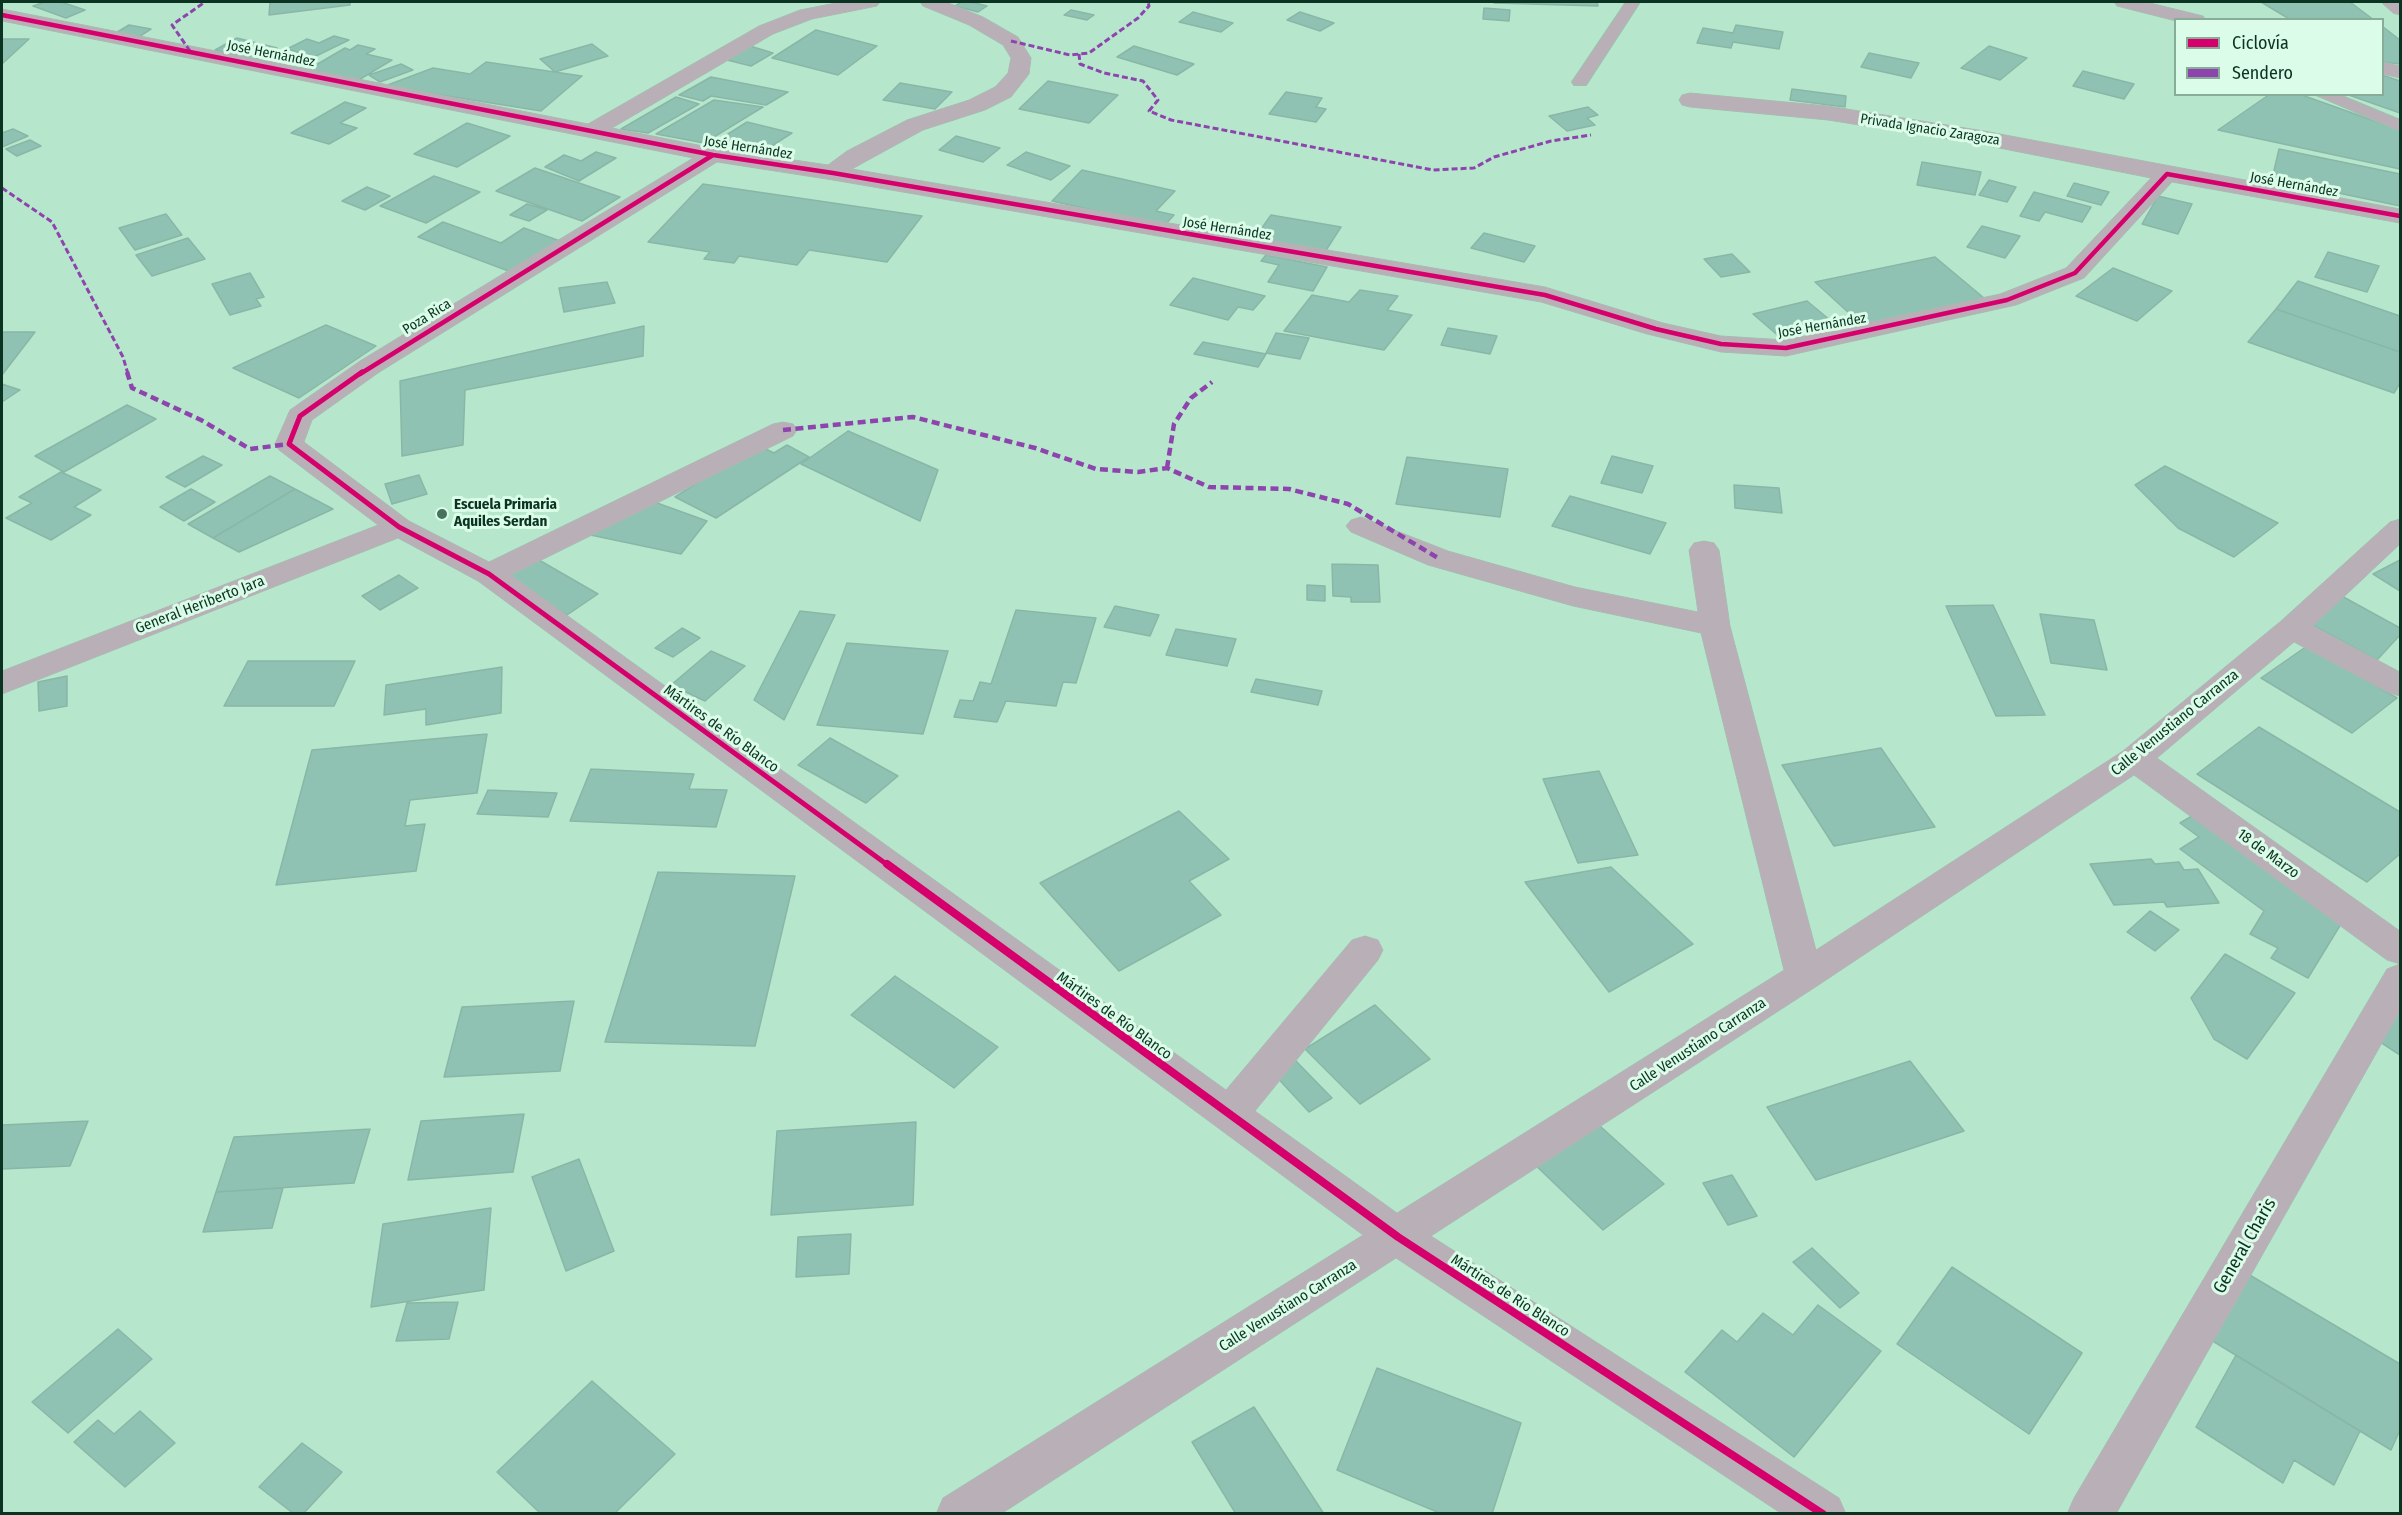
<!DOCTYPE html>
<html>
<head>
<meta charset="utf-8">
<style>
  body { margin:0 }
  #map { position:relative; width:2402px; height:1515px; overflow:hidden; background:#b6e7cc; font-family:"Fira Sans Condensed",sans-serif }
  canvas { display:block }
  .frame { position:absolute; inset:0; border:3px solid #0b3321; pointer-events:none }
  .legend { position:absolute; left:2174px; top:18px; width:210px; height:78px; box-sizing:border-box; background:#dafce8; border:2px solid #87ac98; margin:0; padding:8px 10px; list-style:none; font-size:18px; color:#0b3321 }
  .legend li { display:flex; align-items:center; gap:12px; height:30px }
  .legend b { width:30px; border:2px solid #87ac98 }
</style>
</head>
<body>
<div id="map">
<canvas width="2402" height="1515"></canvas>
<div class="frame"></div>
<ul class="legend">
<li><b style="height:8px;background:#d6006c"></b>Ciclovía</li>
<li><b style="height:8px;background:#8e44ad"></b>Sendero</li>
</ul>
</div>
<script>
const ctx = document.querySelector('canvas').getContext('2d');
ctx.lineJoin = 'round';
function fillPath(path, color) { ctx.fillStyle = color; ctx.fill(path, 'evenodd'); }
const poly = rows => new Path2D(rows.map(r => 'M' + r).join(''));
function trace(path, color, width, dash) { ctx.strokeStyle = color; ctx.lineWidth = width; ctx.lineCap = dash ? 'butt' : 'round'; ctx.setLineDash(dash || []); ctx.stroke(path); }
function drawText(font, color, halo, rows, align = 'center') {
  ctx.font = font + ' "Fira Sans Condensed",sans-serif'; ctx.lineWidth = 6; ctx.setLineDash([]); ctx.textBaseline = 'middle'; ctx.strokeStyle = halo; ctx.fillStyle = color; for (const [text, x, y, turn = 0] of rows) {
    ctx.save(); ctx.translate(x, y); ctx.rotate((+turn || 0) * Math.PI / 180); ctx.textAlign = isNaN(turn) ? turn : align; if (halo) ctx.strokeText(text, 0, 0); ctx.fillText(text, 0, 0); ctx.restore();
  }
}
const building = poly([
  [45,2,61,2,85,10,66,18,33,6,45,2],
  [270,2,350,2,350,5,269,15,270,2],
  [961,2,971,2,987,6,978,12,955,6,961,2],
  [1494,2,1597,2,1598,6,1494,3,1494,2],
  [2261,2,2350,2,2374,20,2291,20,2261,2],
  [1484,8,1510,10,1509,21,1483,19,1484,8],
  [1071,10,1094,15,1087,20,1064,15,1071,10],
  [1193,12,1233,23,1221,32,1179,22,1193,12],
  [1300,12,1334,23,1320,31,1287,20,1300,12],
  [129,25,151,29,137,38,114,34,129,25],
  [1736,25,1783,32,1779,49,1733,42,1731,48,1697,43,1703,28,1733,33,1736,25],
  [2382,26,2400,40,2400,64,2382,62,2382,26],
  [816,30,877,46,838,75,772,58,816,30],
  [334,36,349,40,314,57,287,49,307,39,319,43,334,36],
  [237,38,277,48,255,60,215,50,237,38],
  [2,39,29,39,2,64,2,39],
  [592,44,608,56,555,72,540,59,592,44],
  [358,45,375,49,366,54,392,60,357,81,309,69,345,48,350,50,358,45],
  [750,46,773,53,751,66,727,60,750,46],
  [1134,46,1194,64,1177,75,1117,57,1134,46],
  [1989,46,2027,58,2000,80,1961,68,1989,46],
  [1869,53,1919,63,1911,78,1861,67,1869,53],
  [486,62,582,76,541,111,385,86,433,68,470,74,486,62],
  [401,64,413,70,380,82,369,75,401,64],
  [2083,71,2134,84,2124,99,2073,86,2083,71],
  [2382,75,2400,81,2400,113,2346,94,2382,94,2382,75],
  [711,77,788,92,766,105,711,96,703,101,679,95,711,77],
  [1048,81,1118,95,1089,123,1019,109,1048,81],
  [900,83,952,92,935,109,883,100,900,83],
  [1792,89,1846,96,1845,107,1790,100,1792,89],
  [1286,92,1322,98,1316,107,1326,109,1316,122,1269,114,1286,92],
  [2270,94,2299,94,2400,130,2400,169,2218,130,2270,94],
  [676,97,699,104,648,133,621,129,676,97],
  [714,100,763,107,704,143,656,134,714,100],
  [345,102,366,108,340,123,357,128,329,144,291,133,345,102],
  [1588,107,1598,115,1587,118,1595,125,1567,131,1549,116,1588,107],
  [747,122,792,133,764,151,712,144,747,122],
  [467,123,510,136,457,167,414,154,467,123],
  [13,129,28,136,2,147,2,133,13,129],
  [956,136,1000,148,983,162,939,150,956,136],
  [30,140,41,146,17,156,6,149,30,140],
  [2279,149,2400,174,2400,206,2272,179,2279,149],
  [596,152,616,158,579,181,545,167,564,155,581,161,596,152],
  [1026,152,1070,166,1051,180,1007,165,1026,152],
  [1922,162,1981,172,1975,195,1917,185,1922,162],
  [535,168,620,197,582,221,496,191,535,168],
  [1082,170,1175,191,1156,211,1174,215,1164,226,1052,201,1082,170],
  [434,176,480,192,426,223,380,206,434,176],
  [1989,180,2016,187,2007,202,1979,195,1989,180],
  [2074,183,2109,192,2101,205,2067,196,2074,183],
  [703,184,922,216,887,262,809,250,797,265,739,256,734,263,704,259,710,252,648,242,703,184],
  [367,187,390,196,365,210,342,201,367,187],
  [2034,192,2091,207,2082,222,2045,212,2039,221,2020,216,2034,192],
  [2158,196,2192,204,2178,234,2142,224,2158,196],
  [527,204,547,210,529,221,510,215,527,204],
  [166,214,182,235,135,250,119,228,166,214],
  [1271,215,1341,227,1323,255,1252,242,1271,215],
  [443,222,501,243,524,228,560,241,511,272,418,237,443,222],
  [1982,226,2020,236,2005,258,1967,247,1982,226],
  [1484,233,1535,246,1524,262,1471,248,1484,233],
  [188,238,205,259,152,276,136,255,188,238],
  [2328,252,2379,266,2367,292,2315,277,2328,252],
  [1732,254,1750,272,1721,277,1704,259,1732,254],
  [1266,255,1327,267,1313,291,1268,282,1279,265,1261,261,1266,255],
  [1935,257,1984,298,1862,325,1815,282,1935,257],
  [2113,268,2172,291,2137,321,2076,296,2113,268],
  [250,273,264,297,256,299,261,306,230,315,212,284,250,273],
  [1193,278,1265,296,1253,310,1238,307,1228,320,1170,305,1193,278],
  [2298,281,2400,316,2400,352,2276,309,2298,281],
  [607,282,615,303,564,312,559,288,607,282],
  [1360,290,1398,296,1387,310,1412,315,1384,350,1284,331,1312,295,1349,302,1360,290],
  [1807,301,1836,325,1782,339,1753,314,1807,301],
  [2276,309,2400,352,2400,383,2394,393,2248,342,2276,309],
  [326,325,376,346,299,398,233,368,326,325],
  [644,326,643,356,465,390,463,445,402,456,400,381,644,326],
  [1448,328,1497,336,1490,354,1441,345,1448,328],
  [2,332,35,332,2,375,2,332],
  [1276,333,1309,338,1300,359,1266,353,1276,333],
  [1203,342,1266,354,1258,367,1194,354,1203,342],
  [2,384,20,390,2,402,2,384],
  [127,405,156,419,64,472,35,456,127,405],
  [848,431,938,470,920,521,801,464,848,431],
  [757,445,774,453,787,445,809,457,716,518,675,497,757,445],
  [203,456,222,465,185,487,166,477,203,456],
  [1612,456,1653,466,1642,493,1601,483,1612,456],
  [1407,457,1508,469,1500,517,1396,504,1407,457],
  [2165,466,2278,523,2234,557,2178,528,2135,485,2165,466],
  [61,472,101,490,74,507,91,515,51,540,6,518,32,503,19,497,61,472],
  [419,475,427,494,392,504,385,484,419,475],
  [270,476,295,489,213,538,188,524,270,476],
  [1734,485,1779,488,1782,513,1735,508,1734,485],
  [191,489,215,502,184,521,160,507,191,489],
  [295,489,333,509,239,552,213,538,295,489],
  [1570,496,1666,523,1650,554,1552,526,1570,496],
  [646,499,707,521,681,554,581,533,646,499],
  [532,556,598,594,567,615,502,575,532,556],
  [2400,560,2400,591,2373,574,2400,560],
  [1332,564,1378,565,1380,602,1351,602,1351,597,1333,596,1332,564],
  [399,575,418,588,380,610,362,596,399,575],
  [1307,585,1325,586,1325,601,1307,600,1307,585],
  [2338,594,2400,628,2400,635,2377,660,2305,621,2338,594],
  [1993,605,2045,715,1996,716,1946,606,1993,605],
  [1115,606,1159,615,1150,636,1104,627,1115,606],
  [1016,610,1096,618,1076,683,1063,682,1056,706,1006,701,997,722,954,717,960,700,973,701,980,682,991,684,1016,610],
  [800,611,835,615,784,720,754,700,800,611],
  [2040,614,2094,620,2107,670,2051,663,2040,614],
  [682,628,700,638,673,657,655,648,682,628],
  [1176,629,1236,639,1227,666,1166,655,1176,629],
  [847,643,948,651,923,734,817,725,847,643],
  [2307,646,2397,698,2352,733,2261,678,2307,646],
  [711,651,745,666,705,701,671,685,711,651],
  [248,661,355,661,334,706,224,706,248,661],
  [502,667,501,713,426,725,426,709,384,715,386,685,502,667],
  [67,676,67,706,39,711,38,682,67,676],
  [1256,679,1322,691,1318,705,1251,692,1256,679],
  [2259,727,2400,812,2400,854,2367,882,2197,774,2259,727],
  [487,734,477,793,410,800,405,826,425,824,416,871,276,885,312,750,487,734],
  [830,738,898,776,866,803,798,765,830,738],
  [1881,748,1935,827,1834,846,1782,765,1881,748],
  [591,769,694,774,689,789,727,790,716,827,570,821,591,769],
  [1599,771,1638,855,1578,863,1543,779,1599,771],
  [488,790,557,793,548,817,477,814,488,790],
  [1179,811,1229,859,1189,881,1221,915,1119,971,1040,883,1179,811],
  [2197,813,2344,919,2308,978,2271,958,2278,948,2250,934,2264,911,2180,849,2199,837,2180,823,2197,813],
  [2151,859,2155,864,2179,862,2184,870,2198,869,2219,903,2167,907,2164,902,2114,905,2090,864,2151,859],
  [1611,867,1693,944,1609,992,1525,882,1611,867],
  [658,872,795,876,755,1046,605,1042,658,872],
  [2150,911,2179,930,2155,951,2127,932,2150,911],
  [2225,954,2295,993,2247,1059,2214,1039,2191,998,2225,954],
  [895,976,998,1047,954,1088,851,1015,895,976],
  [574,1001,560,1071,444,1077,462,1007,574,1001],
  [1375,1005,1430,1059,1360,1104,1305,1049,1375,1005],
  [2400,1006,2400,1055,2371,1036,2400,1006],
  [1293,1058,1332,1098,1309,1112,1272,1072,1293,1058],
  [1910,1061,1964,1131,1816,1180,1767,1107,1910,1061],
  [524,1114,513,1172,408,1180,421,1121,524,1114],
  [1590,1117,1664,1184,1603,1230,1530,1160,1590,1117],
  [88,1121,70,1166,2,1169,2,1125,88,1121],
  [916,1122,913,1205,771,1215,777,1131,916,1122],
  [370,1129,354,1183,216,1192,234,1137,370,1129],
  [579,1159,614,1251,566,1271,532,1177,579,1159],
  [1732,1175,1757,1216,1728,1225,1703,1183,1732,1175],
  [283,1188,272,1228,203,1232,216,1192,283,1188],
  [491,1208,484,1290,371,1307,383,1224,491,1208],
  [851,1234,849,1274,796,1277,798,1237,851,1234],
  [1812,1248,1859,1293,1840,1308,1793,1262,1812,1248],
  [1952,1267,2082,1353,2029,1434,1897,1344,1952,1267],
  [2248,1274,2400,1364,2400,1430,2391,1450,2211,1340,2248,1274],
  [458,1302,449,1339,396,1341,407,1303,458,1302],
  [1818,1305,1881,1351,1794,1457,1685,1372,1722,1330,1737,1342,1763,1313,1793,1335,1818,1305],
  [118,1329,152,1359,68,1433,32,1402,118,1329],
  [2236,1355,2360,1431,2334,1485,2294,1460,2283,1483,2196,1427,2236,1355],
  [1377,1368,1521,1423,1492,1514,1442,1514,1337,1470,1377,1368],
  [592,1381,675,1454,614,1514,541,1514,497,1472,592,1381],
  [1254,1407,1324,1514,1236,1514,1192,1442,1254,1407],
  [140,1411,175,1443,125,1487,74,1442,98,1420,114,1434,140,1411],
  [302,1443,342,1472,303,1514,294,1514,259,1487,302,1443]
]);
const service = poly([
  [1626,2,1640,2,1586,85,1574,85,1572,82,1626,2],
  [2314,94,2337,94,2400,120,2400,131,2314,94]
]);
const minor = poly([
  [841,2,880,2,877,6,812,19,773,34,612,128,713,148,828,165,847,151,907,120,969,100,995,87,1008,73,1011,58,1003,45,969,25,923,6,920,2,946,2,983,17,1018,37,1031,58,1029,74,1011,97,985,110,923,130,852,169,1545,287,1663,323,1721,336,1786,340,2000,294,2066,268,2151,178,1984,145,1828,120,1690,107,1682,105,1679,100,1682,95,1690,93,1828,106,1984,131,2400,209,2400,223,2172,182,2084,278,2016,305,1786,356,1721,352,1647,334,1541,302,833,180,717,162,378,373,312,420,304,442,409,521,489,562,773,424,783,422,793,424,797,430,793,436,511,575,1226,1090,1352,940,1365,936,1378,940,1383,950,1378,960,1255,1111,1397,1213,1784,970,1701,633,1573,606,1428,565,1351,532,1346,526,1351,520,1361,517,1448,551,1575,587,1698,612,1689,550,1694,543,1704,541,1714,543,1719,550,1730,626,1816,950,2123,751,2281,621,2390,522,2400,519,2400,544,2313,626,2400,672,2400,696,2389,693,2294,642,2157,758,2400,931,2400,964,2387,960,2134,775,1817,986,1431,1236,1839,1498,1846,1514,1782,1514,1396,1258,1001,1514,936,1514,943,1498,1363,1235,478,581,398,538,2,694,2,671,378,525,279,450,275,444,290,410,360,361,693,158,2,21,2,9,588,124,759,26,800,10,841,2],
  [2114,2,2146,2,2203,16,2206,20,2176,21,2117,6,2114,2],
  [2381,2,2400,2,2400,15,2393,13,2381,2],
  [2382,62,2400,66,2400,78,2382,74,2382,62],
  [2400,964,2400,1011,2116,1514,2067,1514,2074,1498,2387,969,2400,964]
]);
const quietFar1 = poly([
  [1011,41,1070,55,1089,53,1138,18,1149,6,1148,2],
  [190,51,172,25,205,2],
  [1079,54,1080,64,1104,73,1143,81,1158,100,1149,111,1171,120,1433,170,1474,168,1494,157,1551,141,1591,135],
  [2,188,52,222,123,357,128,374]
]);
const quiet = poly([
  [127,372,132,388,201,420,250,449,289,444],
  [783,430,913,417,1035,448,1096,469,1138,472,1167,468,1209,487,1289,489,1348,504,1438,558],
  [1167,468,1174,424,1191,398,1212,382]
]);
const cyclewayFar2 = poly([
  [2,15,713,155,833,173,1545,295,1656,329,1721,344,1786,348,2007,300,2075,273,2167,174,2400,216],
  [360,374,713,155]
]);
const cyclewayFar1 = poly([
  [362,372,300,416,289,444,399,527,489,574,889,866]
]);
const cycleway = poly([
  [887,864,1398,1237,1823,1514]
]);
const markers = [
  [442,514,6,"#47725d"]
];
const farStreetnames = [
  ["José Hernández",271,54,11],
  ["Privada Ignacio Zaragoza",1930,130,9],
  ["José Hernández",748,148,9],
  ["José Hernández",2294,185,10],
  ["José Hernández",1227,229,9],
  ["Poza Rica",427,317,-32],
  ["José Hernández",1822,326,-10]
];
const poiNames = [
  ["Escuela Primaria",454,505],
  ["Aquiles Serdan",454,522]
];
const streetNames = [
  ["General Heriberto Jara",200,605,-21],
  ["Calle Venustiano Carranza",2175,723,-39],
  ["Mártires de Río Blanco",721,729,36],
  ["18 de Marzo",2268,854,36],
  ["Mártires de Río Blanco",1114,1016,36],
  ["Calle Venustiano Carranza",1698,1045,-33],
  ["Mártires de Río Blanco",1510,1296,33],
  ["Calle Venustiano Carranza",1288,1306,-32]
];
const nearStreetnames = [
  ["General Charis",2245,1246,-60]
];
fillPath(building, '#8fc2b2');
trace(building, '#89b7a7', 1.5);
trace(service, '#9bc2ae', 2);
trace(minor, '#9bc2ae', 1);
fillPath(service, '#b9b0b7');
fillPath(minor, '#b9b0b7');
trace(quietFar1, '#8e44ad', 3, [6, 3]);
trace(quiet, '#8e44ad', 4.5, [8, 4.5]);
trace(cyclewayFar2, '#d6006c', 4.5);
trace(cyclewayFar1, '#d6006c', 5);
trace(cycleway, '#d6006c', 8);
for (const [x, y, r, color] of markers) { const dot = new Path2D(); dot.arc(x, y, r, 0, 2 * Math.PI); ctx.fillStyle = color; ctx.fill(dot); trace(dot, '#dafce8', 2); }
drawText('14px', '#0b3321', '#dafce8', farStreetnames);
drawText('bold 15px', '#0b3321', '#dafce8', poiNames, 'left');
drawText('15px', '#0b3321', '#dafce8', streetNames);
drawText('18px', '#0b3321', '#dafce8', nearStreetnames);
</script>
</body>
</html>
